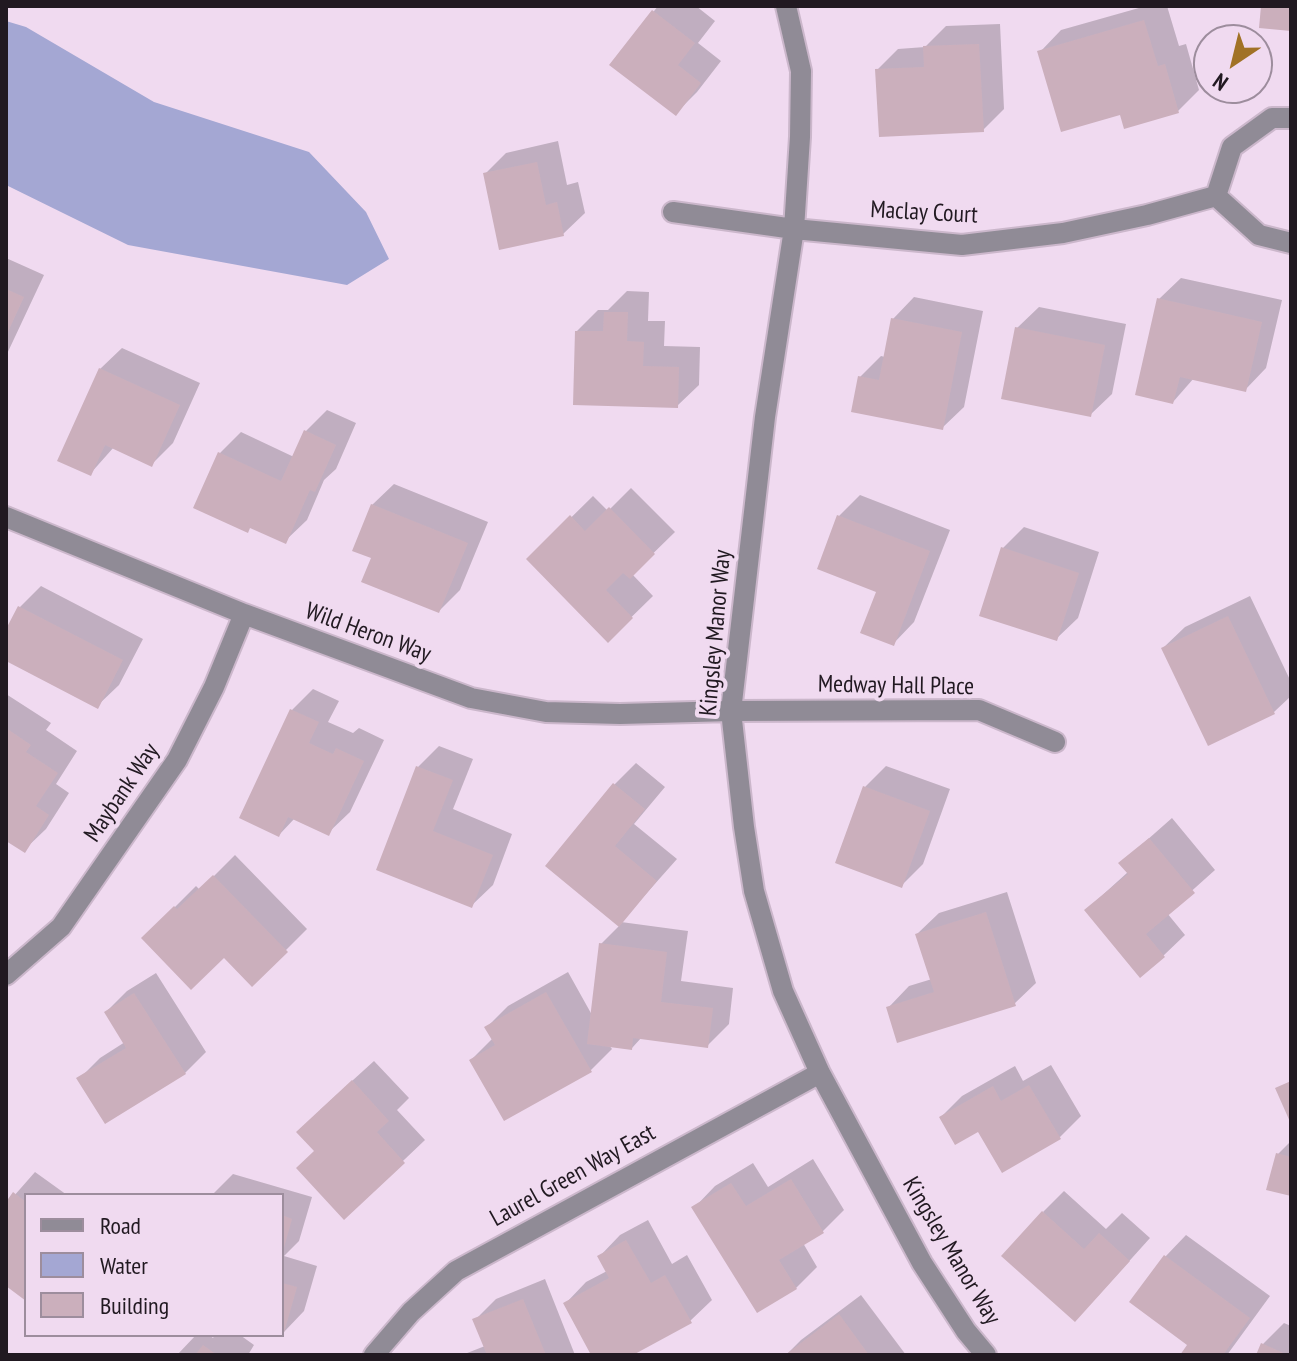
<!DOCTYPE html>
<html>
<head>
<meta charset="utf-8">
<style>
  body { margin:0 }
  #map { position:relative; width:1297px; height:1361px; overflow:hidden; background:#f0daf0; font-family:"PT Sans Narrow",sans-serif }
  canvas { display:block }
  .frame { position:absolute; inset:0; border:8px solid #211921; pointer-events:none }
  .legend { position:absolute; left:24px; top:1193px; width:260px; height:144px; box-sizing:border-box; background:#f0daf0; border:2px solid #9d8d9d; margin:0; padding:10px 14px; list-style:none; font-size:24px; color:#211921 }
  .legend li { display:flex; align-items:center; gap:16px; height:40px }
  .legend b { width:40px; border:2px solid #9d8d9d }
  .north { position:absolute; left:1193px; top:24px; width:80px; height:80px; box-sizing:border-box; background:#f0daf0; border:2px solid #9d8d9d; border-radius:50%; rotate:215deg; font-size:22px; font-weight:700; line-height:32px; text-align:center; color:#211921 }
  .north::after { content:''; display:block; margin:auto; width:28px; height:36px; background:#a17226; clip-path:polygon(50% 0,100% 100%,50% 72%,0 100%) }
</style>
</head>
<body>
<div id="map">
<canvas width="1297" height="1361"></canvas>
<div class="frame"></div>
<ul class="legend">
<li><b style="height:10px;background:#908b96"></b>Road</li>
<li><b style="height:22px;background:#a4a7d3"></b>Water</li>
<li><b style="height:22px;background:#cbafbc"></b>Building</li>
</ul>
<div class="north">N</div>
</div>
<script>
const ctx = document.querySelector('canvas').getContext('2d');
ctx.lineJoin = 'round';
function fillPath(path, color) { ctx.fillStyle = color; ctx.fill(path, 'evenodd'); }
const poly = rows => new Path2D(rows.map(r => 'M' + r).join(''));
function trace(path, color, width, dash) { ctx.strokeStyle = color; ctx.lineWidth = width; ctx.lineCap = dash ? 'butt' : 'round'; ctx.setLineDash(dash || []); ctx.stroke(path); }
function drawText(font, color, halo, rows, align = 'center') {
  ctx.font = font + ' "PT Sans Narrow",sans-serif'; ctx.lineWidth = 8; ctx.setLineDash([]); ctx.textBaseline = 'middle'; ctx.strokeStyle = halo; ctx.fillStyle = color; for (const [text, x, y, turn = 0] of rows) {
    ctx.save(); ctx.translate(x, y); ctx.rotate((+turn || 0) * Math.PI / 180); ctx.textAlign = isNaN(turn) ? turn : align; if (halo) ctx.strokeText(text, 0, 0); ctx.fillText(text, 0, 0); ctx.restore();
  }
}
const water = poly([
  [6,21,26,27,154,102,309,152,366,212,389,259,347,285,128,245,6,185]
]);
const shadow = poly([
  [658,6,696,6,715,21,698,43,721,61,697,92,676,113,612,65],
  [1146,6,1167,6,1179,46,1186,44,1199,90,1178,111,1122,113,1040,52,1061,30],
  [1000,24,1004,109,983,130,877,70,898,49,925,47,946,26],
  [558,141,567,185,578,182,585,213,563,234,485,174,506,153],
  [6,258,44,275,6,356],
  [1181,278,1282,300,1266,368,1245,390,1194,378,1173,402,1159,299],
  [627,291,649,292,648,321,665,321,664,346,700,347,699,385,677,406,577,331,598,310,608,310],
  [914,297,983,311,964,407,942,428,860,377,881,356,885,357,893,319],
  [1039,307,1126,324,1112,394,1090,415,1017,328],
  [122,348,200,383,173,443,152,464,114,447,90,474,100,369],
  [327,410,356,423,336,469,324,480,307,520,285,541,219,454,241,432,294,457,305,432],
  [394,484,488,522,460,590,439,611,374,557,372,505],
  [631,488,675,532,632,574,653,596,608,640,529,559,593,496,608,511],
  [860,495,950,530,914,622,893,644,878,590,839,516],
  [1024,527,1099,552,1078,618,1056,639,1003,548],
  [41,586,143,639,119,685,97,706,6,658,6,633,20,607],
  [1250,596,1291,682,1291,696,1274,712,1209,743,1163,648,1185,627],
  [313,689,339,701,328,722,353,733,359,728,384,740,350,812,328,833,295,818,279,835,292,710],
  [6,694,51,723,46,730,77,751,56,784,69,793,46,829,24,850,6,838],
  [439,746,473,759,453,809,512,834,493,885,471,906,378,869,418,767],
  [636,763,665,787,634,824,677,859,621,922,688,931,681,981,733,988,729,1024,707,1046,642,1037,632,1048,609,1045,612,1049,591,1070,471,1060,493,1038,487,1027,508,1006,568,972,592,1015,601,944,620,925,548,866,615,784],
  [886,766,950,789,923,864,901,886,865,787],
  [1172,818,1215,870,1167,913,1185,935,1163,956,1086,910,1128,872,1121,863],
  [235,855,307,929,252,984,224,955,144,938,196,886,200,890],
  [1007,892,1036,983,1014,1004,888,1008,909,986,932,979,917,934,939,913],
  [156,973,206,1052,185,1073,79,1079,100,1058,125,1042,106,1012,127,991],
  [374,1061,409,1098,397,1110,425,1140,344,1217,316,1150,320,1110],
  [1051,1065,1081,1116,1060,1137,979,1129,941,1117,962,1096,1015,1066,1023,1081],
  [1291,1141,1291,1194,1278,1154],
  [813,1159,844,1210,823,1231,803,1243,817,1267,796,1288,694,1208,715,1186,753,1163,768,1187],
  [35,1172,67,1195,26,1195,26,1298,6,1284,6,1205],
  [233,1174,312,1197,299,1241,284,1256,317,1266,304,1311,283,1333,282,1195,212,1195],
  [1064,1191,1106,1229,1122,1213,1150,1238,1096,1298,1043,1212],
  [648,1220,672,1264,687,1255,712,1300,690,1321,629,1355,593,1355,565,1304,586,1282,607,1271,599,1257,620,1235],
  [1186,1235,1270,1296,1227,1355,1183,1355,1190,1345,1165,1257],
  [545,1279,575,1355,462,1355,485,1346,475,1320,496,1299],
  [861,1295,906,1355,786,1355,801,1340],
  [1284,1323,1291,1326,1291,1355,1258,1355,1263,1344],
  [196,1335,209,1335,213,1338,215,1335,240,1335,254,1345,248,1355,177,1355]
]);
const building = poly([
  [1261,6,1291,6,1291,31,1259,28],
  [652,10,695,43,678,65,701,83,676,116,609,65],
  [1144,20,1158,66,1165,64,1179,113,1124,129,1120,115,1061,132,1037,51],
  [979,44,984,132,879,137,875,69,924,67,923,46],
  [537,162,546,205,557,202,564,236,499,250,483,173],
  [6,289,24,297,6,336],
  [1157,298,1262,322,1246,392,1180,377,1173,404,1135,395],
  [604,312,628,312,627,341,644,342,643,366,679,367,678,408,573,405,575,331,603,331],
  [891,318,962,332,943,430,851,412,858,376,879,380],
  [1015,327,1105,345,1091,417,1001,399],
  [99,368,180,405,152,467,105,445,91,476,57,461],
  [304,430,336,445,315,492,310,490,286,544,250,528,248,533,193,508,218,452,281,481],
  [371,504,468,543,439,613,361,582,371,558,352,551],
  [609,507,655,554,630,579,623,573,606,590,633,618,608,643,526,559,570,515,585,531],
  [837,515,930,551,894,646,860,633,876,592,817,569],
  [1001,547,1079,573,1057,641,979,616],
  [18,606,123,660,98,709,6,661,6,629],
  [1228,616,1275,714,1208,746,1161,648],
  [290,709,319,722,309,743,333,754,336,748,364,761,329,836,288,817,279,837,239,818],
  [6,728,31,745,26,752,58,773,36,806,49,815,25,853,6,841],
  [416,766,453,780,433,831,493,855,472,908,376,870],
  [613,783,645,809,615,846,657,881,619,927,545,866],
  [863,786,930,811,902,888,835,863],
  [1149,838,1195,893,1146,934,1165,957,1140,978,1084,910,1128,874,1118,863],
  [213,875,288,952,252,987,224,958,191,990,141,938,174,906,177,909],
  [986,912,1016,1006,897,1043,886,1007,934,992,915,934],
  [599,943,667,952,661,1002,713,1008,708,1048,633,1038,632,1050,587,1044],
  [546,992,592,1072,504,1121,469,1060,495,1045,484,1027],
  [134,993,186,1074,105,1124,76,1078,126,1048,104,1012],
  [352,1080,389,1121,377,1132,405,1163,344,1220,296,1168,314,1151,296,1132],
  [1291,1081,1291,1124,1275,1088],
  [1029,1085,1061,1139,1002,1173,978,1132,955,1145,939,1117,993,1086,1001,1101],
  [1276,1153,1291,1157,1291,1196,1266,1190],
  [791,1179,824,1233,779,1260,797,1289,757,1313,691,1207,731,1183,746,1206],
  [13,1192,26,1202,26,1301,6,1286,6,1202],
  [1042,1211,1084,1249,1099,1233,1130,1261,1075,1322,1001,1256],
  [282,1215,292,1219,283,1251,282,1251],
  [626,1240,651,1283,665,1275,692,1323,633,1355,591,1355,563,1303,609,1278,597,1256],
  [1164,1255,1250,1318,1223,1355,1180,1355,1187,1345,1129,1302],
  [282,1283,297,1287,283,1336,282,1336],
  [523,1299,546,1355,487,1355,472,1319],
  [839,1314,869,1355,785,1355],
  [1261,1343,1288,1355,1256,1355],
  [203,1345,217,1355,195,1355]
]);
const minor = poly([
  [786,6,801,71,800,137,794,229,765,417,731,711,744,827,754,891,783,991,820,1073,922,1263,966,1331,986,1355],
  [1216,196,1232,147,1272,118,1291,118],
  [1216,196,1259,235,1291,243],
  [673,212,794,229,962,245,1063,233,1147,215,1216,196],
  [6,517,244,614,471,698,546,712,620,714,731,711,979,710,1055,742],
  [6,975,61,927,177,760,214,687,244,614],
  [374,1355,411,1312,456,1271,820,1073]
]);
const streetNames = [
  ["Maclay Court",924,213,3],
  ["Wild Heron Way",368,633,20],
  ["Kingsley Manor Way",716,633,-85],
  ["Medway Hall Place",896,686,1],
  ["Maybank Way",122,793,-56],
  ["Laurel Green Way East",573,1176,-29],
  ["Kingsley Manor Way",951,1251,59]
];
fillPath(water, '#a4a7d3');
fillPath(shadow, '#0003');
fillPath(building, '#cbafbc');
trace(minor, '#cbb7cb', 24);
trace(minor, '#908b96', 20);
drawText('24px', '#211921', '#f0daf0', streetNames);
</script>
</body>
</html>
